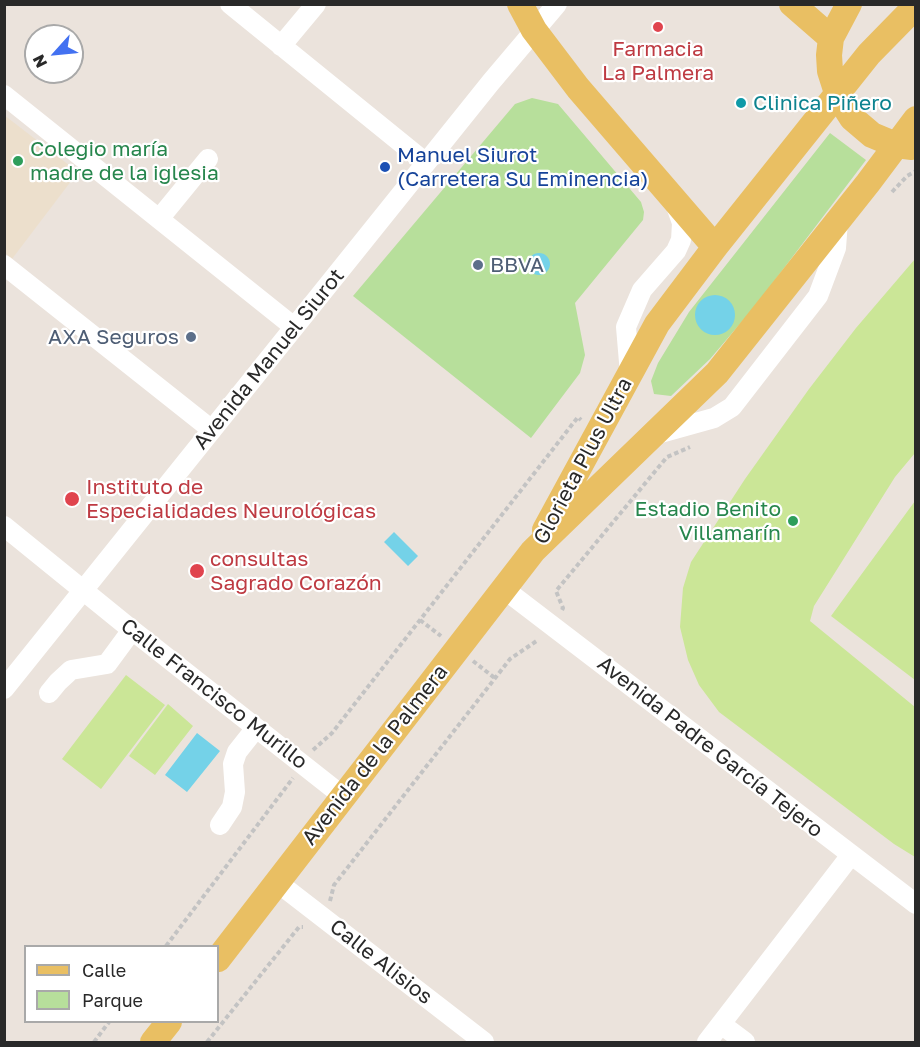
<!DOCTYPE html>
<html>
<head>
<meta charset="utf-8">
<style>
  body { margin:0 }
  #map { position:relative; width:920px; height:1047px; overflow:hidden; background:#ebe3dc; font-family:"Golos Text",sans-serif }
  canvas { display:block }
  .frame { position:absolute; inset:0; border:6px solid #292929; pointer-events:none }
  .legend { position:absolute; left:24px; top:945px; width:195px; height:78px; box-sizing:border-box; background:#fff; border:2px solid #a9a9a9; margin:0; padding:8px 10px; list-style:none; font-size:18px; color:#292929 }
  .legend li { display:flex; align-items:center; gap:12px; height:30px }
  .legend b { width:30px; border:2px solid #a9a9a9 }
  .north { position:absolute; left:24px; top:24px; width:60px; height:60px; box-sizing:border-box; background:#fff; border:2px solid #a9a9a9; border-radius:50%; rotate:243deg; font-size:16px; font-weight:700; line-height:24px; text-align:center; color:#292929 }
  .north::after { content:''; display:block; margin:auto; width:21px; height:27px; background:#4371f1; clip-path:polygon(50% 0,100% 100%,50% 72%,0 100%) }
</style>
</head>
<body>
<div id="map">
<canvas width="920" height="1047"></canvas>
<div class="frame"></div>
<ul class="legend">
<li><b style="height:8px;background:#e9bf63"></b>Calle</li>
<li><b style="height:16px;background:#b7df9b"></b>Parque</li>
</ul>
<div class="north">N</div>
</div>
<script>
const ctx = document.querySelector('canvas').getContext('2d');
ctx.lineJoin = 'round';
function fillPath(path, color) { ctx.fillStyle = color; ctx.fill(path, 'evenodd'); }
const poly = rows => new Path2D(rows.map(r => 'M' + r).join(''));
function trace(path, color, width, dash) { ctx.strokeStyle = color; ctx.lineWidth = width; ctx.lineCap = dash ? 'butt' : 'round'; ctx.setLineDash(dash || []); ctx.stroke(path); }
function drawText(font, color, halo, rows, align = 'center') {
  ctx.font = font + ' "Golos Text",sans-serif'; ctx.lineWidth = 4.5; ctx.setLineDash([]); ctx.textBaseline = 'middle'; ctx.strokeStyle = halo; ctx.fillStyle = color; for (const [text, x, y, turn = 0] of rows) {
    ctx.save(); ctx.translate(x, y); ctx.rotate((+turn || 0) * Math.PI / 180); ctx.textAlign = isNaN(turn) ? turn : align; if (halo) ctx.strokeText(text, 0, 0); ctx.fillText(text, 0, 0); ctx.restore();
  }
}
const education = poly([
  [4,115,78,172,12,259,5,253]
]);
const green = poly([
  [532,98,558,104,641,202,644,212,643,220,575,303,585,355,580,373,531,438,353,296,515,104],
  [830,133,866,160,756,305,710,359,671,396,654,394,651,381,658,363,689,312]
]);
const pitch = poly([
  [915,259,915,453,895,477,814,606,810,621,915,707,915,857,894,844,719,712,699,685,688,660,680,627,683,588,691,562,745,479,809,389,856,328],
  [915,501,915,680,831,616],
  [126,675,165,705,101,789,62,759],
  [168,704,193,726,155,775,129,756]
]);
const water = poly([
  '528 264a11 11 0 1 1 22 0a11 11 0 1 1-22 0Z',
  '695 315a20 20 0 1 1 40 0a20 20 0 1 1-40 0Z',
  [394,532,418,556,408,566,384,542],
  [197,733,220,751,187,792,165,775]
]);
const path = poly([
  [892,192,907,176,916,171],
  [562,610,563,608,556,591,667,457,690,447],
  [420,620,441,636],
  [473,661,496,679],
  [313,750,332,733,578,417,581,420],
  [330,901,334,885,510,659,538,640],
  [166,946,293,778],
  [94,1042,109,1022],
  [207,1042,299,927,303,927]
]);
const minor = poly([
  [230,4,426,163],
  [281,46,316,4],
  [4,95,294,327],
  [159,219,208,159],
  [4,265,212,430],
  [630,374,626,327,642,290,676,251,681,240,682,223,675,203],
  [653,435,714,418,732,407,818,296,836,248,838,221],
  [4,526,132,630,344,797],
  [504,589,916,904],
  [4,689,491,82,557,4],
  [49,693,58,682,71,670,107,664,132,630],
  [220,825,232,807,235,792,233,764,237,752,256,728],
  [277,882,484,1042],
  [721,1024,745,1042],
  [707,1042,851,855]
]);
const major = poly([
  [520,4,534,30,578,88,715,247],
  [792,4,831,38],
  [849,4,831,38,829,55,830,71,838,96,852,118,872,135,896,145,912,147],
  [545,530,657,324,715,247,869,54,916,6],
  [218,959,533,551,717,373,868,183,916,119],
  [153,1042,169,1022]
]);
const markers = [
  [658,27,6,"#e0444e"],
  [741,103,6,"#0f9aa8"],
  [18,161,6,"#2e9e5b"],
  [385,167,6,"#1a4fb4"],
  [478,265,6,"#5c6f8a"],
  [191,337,6,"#5c6f8a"],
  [72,499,8,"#e0444e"],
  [793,521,6,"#2e9e5b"],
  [197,571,8,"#e0444e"]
];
const healthNames = [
  ["Farmacia",658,49,"center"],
  ["La Palmera",658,73,"center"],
  ["Instituto de",86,487],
  ["Especialidades Neurológicas",86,511],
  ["consultas",210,559],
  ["Sagrado Corazón",210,583]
];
const cultureNames = [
  ["Clinica Piñero",753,103]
];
const leisureNames = [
  ["Colegio maría",30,149],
  ["madre de la iglesia",30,173],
  ["Estadio Benito",781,509,"right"],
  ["Villamarín",781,533,"right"]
];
const transitNames = [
  ["Manuel Siurot",397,155],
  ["(Carretera Su Eminencia)",397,179]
];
const serviceNames = [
  ["BBVA",490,265],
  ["AXA Seguros",179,337,"right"]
];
const streetNames = [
  ["Avenida Manuel Siurot",269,359,-51],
  ["Glorieta Plus Ultra",583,461,-62],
  ["Calle Francisco Murillo",214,694,38],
  ["Avenida Padre García Tejero",710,747,38],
  ["Avenida de la Palmera",375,755,-52],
  ["Calle Alisios",381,962,38]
];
fillPath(education, '#ecdfcc');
fillPath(green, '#b7df9b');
fillPath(pitch, '#cbe697');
fillPath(water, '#74d2e8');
trace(path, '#c3c3c3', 4, [4.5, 3]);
trace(minor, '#fff', 20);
trace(major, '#e9bf63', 26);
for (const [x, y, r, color] of markers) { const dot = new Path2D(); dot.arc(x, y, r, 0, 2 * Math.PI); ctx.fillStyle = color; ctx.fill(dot); trace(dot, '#fff', 2); }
drawText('21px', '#be3a42', '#fff', healthNames, 'left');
drawText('21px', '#0d838f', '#fff', cultureNames, 'left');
drawText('21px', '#27864d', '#fff', leisureNames, 'left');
drawText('21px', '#164399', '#fff', transitNames, 'left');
drawText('21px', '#4e5e75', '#fff', serviceNames, 'left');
drawText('21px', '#292929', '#fff', streetNames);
</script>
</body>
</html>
